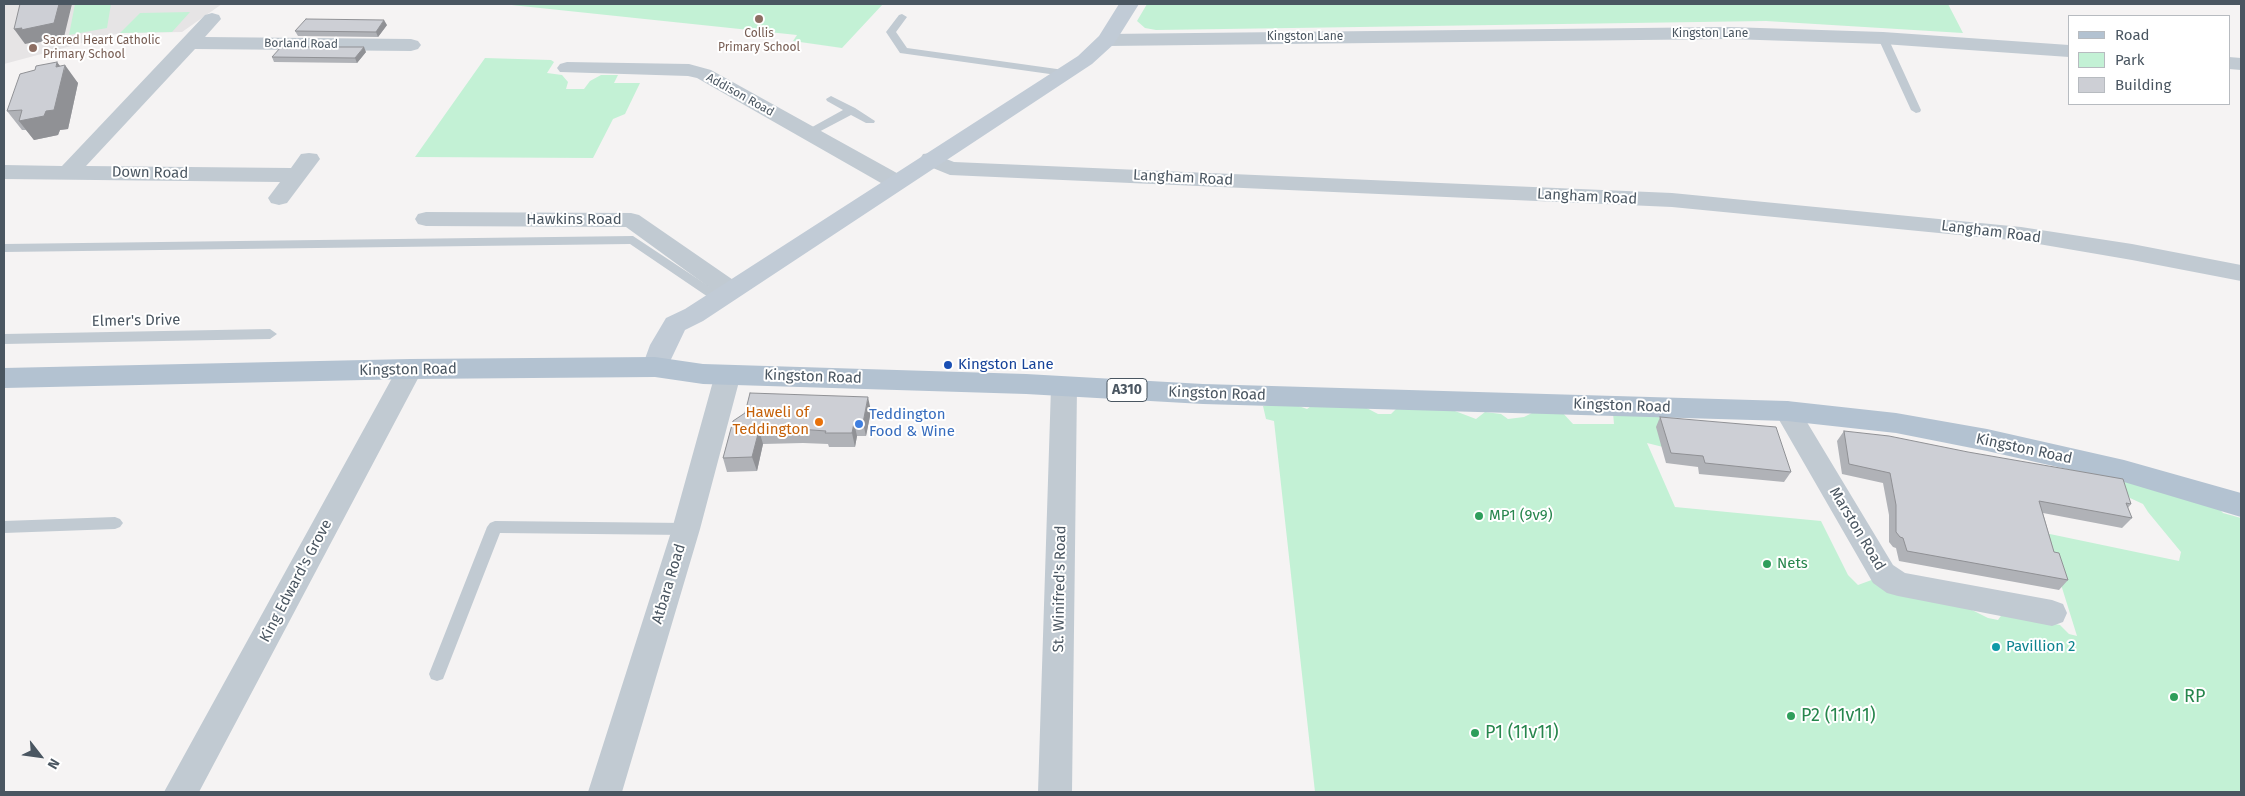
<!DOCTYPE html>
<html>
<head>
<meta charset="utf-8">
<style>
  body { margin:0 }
  #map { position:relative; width:2245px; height:796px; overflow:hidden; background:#f5f3f3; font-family:"Fira Sans",sans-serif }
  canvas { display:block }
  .frame { position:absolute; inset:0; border:5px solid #4a5661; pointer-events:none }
  .legend { position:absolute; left:2068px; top:15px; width:162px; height:90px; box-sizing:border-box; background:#fff; border:1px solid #b7bbc0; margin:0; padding:6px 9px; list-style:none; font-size:15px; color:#4a5661 }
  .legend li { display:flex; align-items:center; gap:10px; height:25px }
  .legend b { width:25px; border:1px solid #b7bbc0 }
  .north { position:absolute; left:15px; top:731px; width:50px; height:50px; -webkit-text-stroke:4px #fff; paint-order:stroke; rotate:120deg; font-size:14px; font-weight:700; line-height:20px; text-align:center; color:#4a5661 }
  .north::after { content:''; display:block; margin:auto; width:18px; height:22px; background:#4a5661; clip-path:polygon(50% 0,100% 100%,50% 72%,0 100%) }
</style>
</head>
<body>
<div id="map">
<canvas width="2245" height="796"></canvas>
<div class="frame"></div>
<ul class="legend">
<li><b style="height:6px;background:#b3c2d1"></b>Road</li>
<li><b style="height:14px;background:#c3f1d5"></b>Park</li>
<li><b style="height:14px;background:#cdcfd5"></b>Building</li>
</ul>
<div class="north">N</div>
</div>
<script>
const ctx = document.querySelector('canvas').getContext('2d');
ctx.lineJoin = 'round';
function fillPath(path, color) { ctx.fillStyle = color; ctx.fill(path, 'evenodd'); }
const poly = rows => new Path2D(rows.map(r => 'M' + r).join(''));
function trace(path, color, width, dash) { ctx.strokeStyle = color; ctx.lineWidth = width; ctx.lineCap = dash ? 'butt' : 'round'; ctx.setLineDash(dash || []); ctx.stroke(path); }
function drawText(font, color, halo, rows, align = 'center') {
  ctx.font = font + ' "Fira Sans",sans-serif'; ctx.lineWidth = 4; ctx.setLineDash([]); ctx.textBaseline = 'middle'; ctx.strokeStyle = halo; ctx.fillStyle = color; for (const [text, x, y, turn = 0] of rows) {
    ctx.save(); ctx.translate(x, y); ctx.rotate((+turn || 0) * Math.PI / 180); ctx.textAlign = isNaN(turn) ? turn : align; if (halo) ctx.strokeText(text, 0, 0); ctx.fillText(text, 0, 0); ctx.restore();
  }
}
const education = poly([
  [4,4,222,4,182,32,120,33,4,64]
]);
const green = poly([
  [75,4,111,4,107,28,69,35],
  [502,4,883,4,842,48,793,41,797,35],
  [1147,4,1948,4,1963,33,1766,21,1156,30,1145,28,1137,21],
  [190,12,172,32,120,33,140,13],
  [485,58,551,60,554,62,547,73,562,75,568,82,566,89,584,89,590,81,601,75,618,75,614,83,640,83,625,114,613,119,593,158,415,157],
  [1287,402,1307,409,1314,404,1359,404,1378,414,1391,414,1396,409,1447,408,1476,419,1485,412,1501,414,1508,419,1524,417,1534,412,1561,411,1573,424,1614,424,1613,413,1654,413,1666,423,1663,447,1647,443,1675,507,1821,521,1848,575,1858,585,1877,578,1964,606,1988,618,1998,620,2003,613,2060,625,2069,634,2077,636,2045,533,2179,561,2181,552,2148,512,2143,504,2130,498,2120,482,2130,476,2208,496,2223,513,2241,518,2241,792,1315,792,1274,421,1266,419,1263,406]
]);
const lane = poly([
  [902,14,907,17,896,32,907,48,1064,70,1069,73,1064,76,900,53,886,32,899,15,902,14],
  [1883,35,1888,38,1921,110,1920,112,1916,113,1911,110,1878,38,1883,35],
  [831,96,855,108,875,121,874,123,866,123,851,115,813,135,805,135,803,133,805,131,843,110,827,101,826,99,831,96],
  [633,236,722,295,724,298,722,301,714,301,630,244,4,252,4,244,633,236],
  [270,329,277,334,270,339,4,344,4,334,270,329],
  [115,517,120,519,123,523,120,527,115,529,4,533,4,521,115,517],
  [495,521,686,523,691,525,694,529,691,533,686,535,500,533,443,679,437,681,431,679,429,674,487,527,490,523,495,521]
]);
const street = poly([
  [212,13,219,15,221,19,205,37,411,39,418,41,421,45,418,49,411,51,195,49,86,166,291,168,301,154,309,153,317,154,320,159,287,203,279,205,271,203,268,198,280,182,4,179,4,165,62,166,205,15,212,13],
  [1729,27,1883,32,2069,45,2069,57,1883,44,1729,39,1107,46,1100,44,1097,40,1100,36,1107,34,1729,27],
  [2229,57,2241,58,2241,70,2229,69,2229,57],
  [567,62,689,64,711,70,904,177,907,182,904,187,896,189,888,187,697,78,688,76,560,72,557,68,560,64,567,62],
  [931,153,954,162,1672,193,2021,227,2132,244,2241,265,2241,281,2132,260,2021,241,1672,207,950,175,923,164,920,159,923,154,931,153],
  [426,212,631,213,639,215,739,284,742,290,739,296,730,298,721,296,626,227,426,226,418,224,415,219,418,214,426,212],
  [410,360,419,363,423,369,199,792,164,792,397,369,401,363,410,360],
  [728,365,737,367,741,374,700,529,622,792,588,792,672,529,715,374,719,367,728,365],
  [1064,378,1073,380,1077,387,1072,792,1038,792,1051,387,1055,380,1064,378],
  [1787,401,1796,404,1893,565,1905,573,2052,600,2063,604,2067,613,2063,622,2052,626,1898,596,1887,593,1873,583,1774,411,1778,404,1787,401]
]);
const secondary = poly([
  [1119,4,1139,4,1114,44,1092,64,703,321,685,330,664,374,655,377,646,374,642,367,650,345,666,318,685,309,1078,56,1099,36,1119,4]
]);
const primary = poly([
  [655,357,703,364,1026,374,1203,384,1787,401,1896,413,1987,429,2124,460,2241,493,2241,517,2124,482,1987,451,1896,433,1787,421,1203,404,1026,394,703,384,655,377,410,379,4,388,4,368,410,359,655,357]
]);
const wall = poly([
  [387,25,378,37,298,36,295,31],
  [366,52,357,63,274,62,272,57],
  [60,66,78,83,68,129,60,130,58,135,34,140,26,130,22,130,7,111],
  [871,411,866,436,857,436,855,447,829,447,828,444,803,443,763,444,757,471,727,472,723,458,733,421],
  [1660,417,1791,472,1784,482,1699,474,1698,467,1666,463,1656,427],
  [1844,431,2131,504,2128,508,2132,518,2122,528,2043,513,2054,552,2068,580,2059,590,1899,561,1896,548,1893,547,1889,542,1889,515,1883,483,1842,474,1837,441]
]);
const shadedWall = poly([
  [59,4,72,4,64,37,31,44,30,43,25,44,14,29],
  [384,20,387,25,378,37,376,32],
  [364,47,366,52,357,63,355,58],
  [57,62,64,71,65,65,78,83,68,129,60,130,58,135,34,140,19,121,56,67],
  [868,397,871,411,866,436,863,423],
  [854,423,857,436,855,447,852,433],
  [759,430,763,444,757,471,752,457]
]);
const building = poly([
  [20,4,59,4,54,23,21,30,22,28,14,29,20,4],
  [306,19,384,20,376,32,295,31,306,19],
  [281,47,364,47,355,58,272,57,281,47],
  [57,62,56,67,65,65,54,110,46,111,44,116,19,121,22,110,7,111,20,74,35,70,36,66,57,62],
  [750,393,868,397,863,423,854,423,852,433,825,433,826,431,799,429,759,430,752,457,723,458,733,421,745,413,750,393],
  [1660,417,1776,427,1791,472,1705,463,1703,456,1671,453,1660,417],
  [1844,431,1889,436,1968,452,2123,479,2131,504,2126,503,2132,518,2039,501,2054,552,2059,553,2068,580,1907,551,1903,538,1900,537,1896,532,1896,505,1890,473,1849,464,1844,431]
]);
const markers = [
  [759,19,5,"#8d6e63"],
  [33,48,5,"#8d6e63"],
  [948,365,5,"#1a4fb4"],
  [819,422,5,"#e8710a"],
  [859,424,5,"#3f7fe0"],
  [1479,516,5,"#2e9e5b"],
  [1767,564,5,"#2e9e5b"],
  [1996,647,5,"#0f9aa8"],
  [2174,697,5,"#2e9e5b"],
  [1791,716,5,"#2e9e5b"],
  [1475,733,5,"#2e9e5b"]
];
const farEducationnames = [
  ["Collis",759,34],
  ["Primary School",759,48],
  ["Sacred Heart Catholic",43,41,"left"],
  ["Primary School",43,55,"left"]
];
const farStreetnames = [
  ["Kingston Lane",1710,34],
  ["Kingston Lane",1305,37],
  ["Borland Road",301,44,1],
  ["Addison Road",740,95,29]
];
const shields = [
  [1127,390,40]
];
const shieldNames = [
  ["A310",1127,390]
];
const streetNames = [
  ["Down Road",150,173,1],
  ["Langham Road",1183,178,3],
  ["Langham Road",1587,197,3],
  ["Hawkins Road",574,220],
  ["Langham Road",1991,232,7],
  ["Elmer's Drive",136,321,-1],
  ["Kingston Road",408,370,-1],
  ["Kingston Road",813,377,2],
  ["Kingston Road",1217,394,2],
  ["Kingston Road",1622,406,2],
  ["Kingston Road",2024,449,12],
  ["Marston Road",1857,529,59],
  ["King Edward's Grove",296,581,-62],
  ["Atbara Road",669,584,-73],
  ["St. Winifred's Road",1060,589,-89]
];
const transitNames = [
  ["Kingston Lane",958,365]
];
const foodNames = [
  ["Haweli of",809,413],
  ["Teddington",809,430]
];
const shopNames = [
  ["Teddington",869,415],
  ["Food & Wine",869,432]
];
const leisureNames = [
  ["MP1 (9v9)",1489,516],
  ["Nets",1777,564]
];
const cultureNames = [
  ["Pavillion 2",2006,647]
];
const nearLeisurenames = [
  ["RP",2184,697],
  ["P2 (11v11)",1801,716],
  ["P1 (11v11)",1485,733]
];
fillPath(education, '#e6e4e5');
fillPath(green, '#c3f1d5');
fillPath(lane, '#c1cad2');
fillPath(street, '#c1cad2');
fillPath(secondary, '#c1cbd6');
fillPath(primary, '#b3c2d1');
fillPath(wall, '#b0b2b7');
fillPath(shadedWall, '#909195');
fillPath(building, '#cdcfd5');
trace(building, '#909195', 1);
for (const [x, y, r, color] of markers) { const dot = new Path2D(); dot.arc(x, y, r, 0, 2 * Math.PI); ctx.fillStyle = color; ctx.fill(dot); trace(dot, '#fff', 2); }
drawText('12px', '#785e54', '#fff', farEducationnames);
drawText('12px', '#4a5661', '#fff', farStreetnames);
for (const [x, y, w] of shields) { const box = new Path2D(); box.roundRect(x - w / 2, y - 11.5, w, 23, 4); ctx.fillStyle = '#fff'; ctx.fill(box); trace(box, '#4a5661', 1); }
drawText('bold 14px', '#4a5661', null, shieldNames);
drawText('15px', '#4a5661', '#fff', streetNames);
drawText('15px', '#164399', '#fff', transitNames, 'left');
drawText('15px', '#c56008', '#fff', foodNames, 'right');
drawText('15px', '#366cbe', '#fff', shopNames, 'left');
drawText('15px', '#27864d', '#fff', leisureNames, 'left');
drawText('15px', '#0d838f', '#fff', cultureNames, 'left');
drawText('18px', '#27864d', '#fff', nearLeisurenames, 'left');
</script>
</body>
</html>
